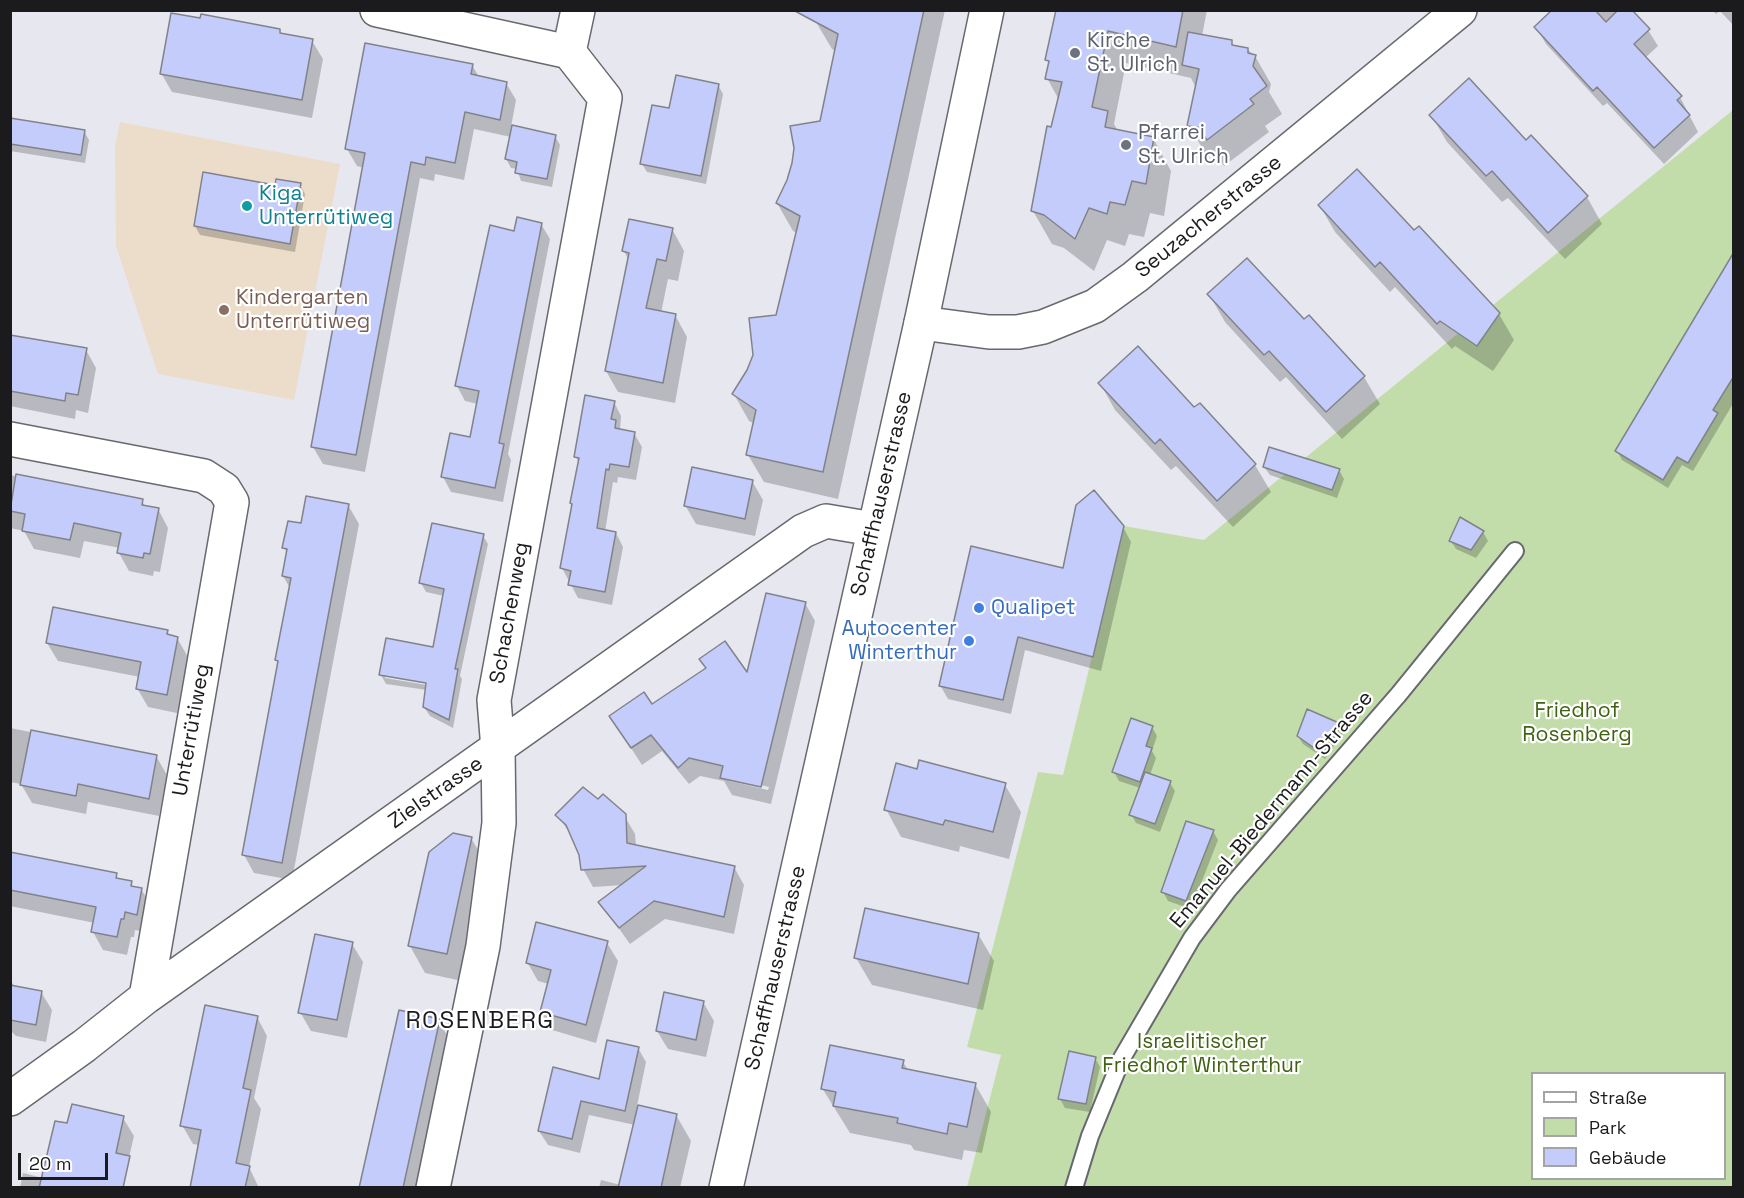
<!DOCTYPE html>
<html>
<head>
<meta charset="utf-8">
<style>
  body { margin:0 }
  #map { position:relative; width:1744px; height:1198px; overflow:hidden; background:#e7e8ef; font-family:"Space Grotesk",sans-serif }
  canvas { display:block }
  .frame { position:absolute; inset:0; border:12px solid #1b1b1e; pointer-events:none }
  .legend { position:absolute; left:1531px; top:1072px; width:195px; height:108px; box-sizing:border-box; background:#fff; border:2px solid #a4a4a5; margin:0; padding:8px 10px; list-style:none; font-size:18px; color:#1b1b1e }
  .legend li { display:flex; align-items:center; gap:12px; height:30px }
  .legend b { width:30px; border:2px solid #a4a4a5 }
  .scale { position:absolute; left:18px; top:1153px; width:90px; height:27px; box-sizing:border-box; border:3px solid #1b1b1e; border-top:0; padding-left:8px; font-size:18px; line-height:21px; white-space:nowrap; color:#1b1b1e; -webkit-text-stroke:4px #fff; paint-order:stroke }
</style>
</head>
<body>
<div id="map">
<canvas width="1744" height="1198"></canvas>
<div class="frame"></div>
<ul class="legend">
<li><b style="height:8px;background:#fff"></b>Straße</li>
<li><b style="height:16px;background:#c2ddaa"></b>Park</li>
<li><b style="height:16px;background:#c4ccfb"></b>Gebäude</li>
</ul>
<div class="scale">20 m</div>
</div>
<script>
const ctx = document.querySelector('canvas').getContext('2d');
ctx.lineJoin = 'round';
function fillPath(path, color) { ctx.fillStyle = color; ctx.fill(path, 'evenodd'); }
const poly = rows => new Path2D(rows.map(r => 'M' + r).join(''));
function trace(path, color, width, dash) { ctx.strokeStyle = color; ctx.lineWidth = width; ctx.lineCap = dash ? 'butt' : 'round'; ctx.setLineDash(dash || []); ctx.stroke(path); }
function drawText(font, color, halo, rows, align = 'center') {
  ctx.font = font + ' "Space Grotesk",sans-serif'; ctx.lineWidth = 4.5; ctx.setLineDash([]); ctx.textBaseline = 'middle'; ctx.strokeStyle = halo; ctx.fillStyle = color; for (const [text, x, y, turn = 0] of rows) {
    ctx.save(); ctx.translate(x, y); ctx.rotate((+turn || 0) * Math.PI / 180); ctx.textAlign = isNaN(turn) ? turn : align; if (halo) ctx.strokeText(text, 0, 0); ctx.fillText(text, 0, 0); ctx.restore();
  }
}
const education = poly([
  [120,122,340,164,294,400,158,374,116,246,115,147]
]);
const green = poly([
  [1733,110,1733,1187,967,1187,1001,1055,967,1047,1038,772,1063,775,1124,526,1204,540],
  [1532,1074,1724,1074,1724,1178,1532,1178]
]);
const shadow = poly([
  [822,10,945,10,838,499,764,482,748,455,755,424,749,421,734,394,777,316,797,233,793,231,777,203,821,123,836,51,832,49,816,22],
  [1057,10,1207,10,1202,36,1231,42,1234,47,1248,50,1255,56,1271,84,1269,92,1282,114,1265,126,1269,132,1224,166,1215,154,1205,153,1189,125,1196,88,1191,78,1126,63,1114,124,1118,131,1153,138,1171,171,1164,216,1150,213,1144,237,1129,234,1125,246,1107,240,1094,271,1064,248,1052,244,1033,211,1059,100,1047,78,1050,65,1047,59],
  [1555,10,1632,10,1648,30,1658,46,1645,58,1680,97,1698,132,1664,164,1607,103,1603,106,1546,44,1536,27],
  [1712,10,1734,10,1734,26,1720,11,1716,14],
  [279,30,282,35,312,41,323,59,312,118,172,92,161,73],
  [472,65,479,77,506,83,516,100,511,127,555,136,560,145,552,187,521,181,517,169,511,168,506,159,511,137,474,129,464,180,435,174,434,181,420,178,365,472,323,464,313,447,364,168,357,166,347,149],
  [718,85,723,94,706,184,647,172,642,164,670,110],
  [1431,115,1526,142,1587,197,1602,224,1565,259,1508,198,1502,202,1447,142],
  [10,120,84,131,89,140,85,163,10,151],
  [300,185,305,194,295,252,200,235,195,226,276,187],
  [1320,206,1414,233,1499,314,1514,340,1493,371,1455,346,1452,349,1395,287,1390,292,1335,232],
  [541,224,550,239,508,454,511,460,503,502,451,492,443,477,471,439,478,404,465,401,457,386,515,232],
  [672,229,684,251,678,281,668,279,661,313,675,315,687,337,675,403,618,392,606,371,629,261,624,251],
  [1209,294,1303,321,1308,317,1364,377,1380,404,1342,439,1286,377,1280,382,1225,322],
  [1734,334,1734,402,1693,471,1682,465,1668,488,1622,460,1617,451],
  [10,336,86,350,96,368,88,413,76,410,75,419,10,406],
  [1100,383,1194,410,1199,405,1255,465,1271,492,1233,527,1176,466,1171,470,1115,410],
  [614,402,621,416,620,430,634,433,642,447,636,480,618,477,617,483,613,482,605,532,616,533,623,547,612,605,578,598,562,568,579,463,576,457],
  [1264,467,1339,470,1344,479,1337,498,1270,475],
  [10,475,142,501,145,506,158,509,168,528,160,572,154,571,153,576,129,571,119,553,120,548,84,541,80,558,34,549,24,531,10,528],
  [752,481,763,500,755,536,696,524,685,505],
  [348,505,359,524,292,880,254,873,244,855,279,664,277,660,290,588,283,576,288,554,284,548,302,525],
  [1123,527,1131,542,1101,671,1025,650,1011,714,948,699,940,685,1065,570],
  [1483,532,1488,541,1476,558,1456,549,1451,541],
  [483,536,488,544,460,676,462,679,453,728,430,716,424,707,427,690,386,684,381,675,434,648,444,596,426,592,421,583],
  [385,675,434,683,433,686,385,678],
  [805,603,815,621,771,804,732,795,724,781,700,776,689,784,662,751,642,765,611,717,651,707,707,669,748,676],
  [730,778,769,787,768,790,730,781],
  [167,631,170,637,177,638,188,657,177,713,148,707,137,688,140,677,58,661,47,643],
  [1338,724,1343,733,1325,759,1303,744,1298,736],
  [1152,727,1157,736,1152,751,1156,758,1150,775,1170,783,1175,791,1160,832,1136,823,1131,814,1140,788,1119,781,1114,772],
  [10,728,156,756,167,775,159,816,88,802,86,814,32,803,21,784,10,782],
  [918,770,1005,785,1021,812,1009,859,960,846,959,852,901,837,886,809],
  [599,801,624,815,635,834,636,846,734,867,744,885,734,934,665,919,630,944,600,902,623,885,593,887,583,869,581,854,574,839,557,815],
  [1213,831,1218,840,1191,909,1168,901,1163,892],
  [471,838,487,865,462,981,425,973,410,946],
  [10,854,116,874,119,881,131,883,134,888,141,889,152,907,147,932,135,930,134,937,131,937,127,955,103,950,93,932,95,923,10,906],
  [978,934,994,961,983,1010,872,985,856,958],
  [607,943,618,961,596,1043,552,1030,541,1012,549,984,538,981,527,962],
  [352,944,363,962,347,1038,311,1031,300,1012],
  [10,980,15,987,41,992,52,1010,46,1042,16,1036,10,1030],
  [703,1002,714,1021,706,1057,668,1049,657,1031],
  [257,1017,267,1036,254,1098,261,1109,249,1167,259,1188,191,1188,199,1145,193,1144,182,1125],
  [439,1021,449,1039,417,1188,361,1188],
  [638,1048,646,1062,637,1106,676,1115,691,1141,680,1188,599,1188,601,1180,621,1185,635,1125,589,1115,580,1153,548,1145,539,1131],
  [1095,1058,1100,1067,1090,1112,1065,1108,1060,1099],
  [903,1062,908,1070,975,1084,991,1112,982,1153,964,1150,962,1160,914,1150,911,1145,850,1133,822,1088],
  [123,1118,134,1136,122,1188,20,1188,23,1173,43,1178,69,1125]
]);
const building = poly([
  [793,10,924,10,823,472,746,455,756,410,732,394,747,370,753,355,749,318,776,315,800,216,776,203,787,180,792,163,794,148,790,126,820,121,838,34,793,10],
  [1056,10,1183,10,1176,47,1108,31,1092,107,1108,111,1105,127,1154,137,1146,184,1132,181,1125,205,1110,202,1107,214,1089,208,1075,239,1044,215,1031,211,1047,126,1051,127,1062,82,1045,79,1049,61,1045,60,1056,10],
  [1552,10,1595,10,1606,22,1618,10,1632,10,1650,29,1634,44,1682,96,1677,100,1690,115,1654,148,1597,87,1593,91,1534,27,1552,10],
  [171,13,200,18,201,14,280,29,280,33,313,39,302,100,160,74,171,13],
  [1188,32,1232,40,1232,45,1248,48,1248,53,1256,55,1253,66,1267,86,1250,99,1254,104,1207,140,1198,127,1187,126,1199,69,1182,65,1188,32],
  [365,43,473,64,471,74,507,82,500,120,465,112,455,163,426,157,425,165,411,162,356,455,311,447,365,153,345,149,365,43],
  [676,75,719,84,701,176,640,164,652,105,669,108,676,75],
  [1469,78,1526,140,1531,135,1588,196,1548,233,1492,171,1486,176,1429,115,1469,78],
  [10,118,85,130,81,155,10,144,10,118],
  [512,125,556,135,547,179,515,173,517,162,505,159,512,125],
  [1357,169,1414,230,1419,226,1500,313,1477,346,1440,321,1437,324,1380,262,1375,267,1318,205,1357,169],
  [203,172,275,185,276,179,301,183,290,244,194,226,203,172],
  [517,217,542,223,499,443,504,444,495,488,441,477,450,433,470,437,479,391,455,386,490,225,514,231,517,217],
  [629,219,673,228,666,261,657,259,646,308,676,314,663,383,605,371,629,253,622,251,629,219],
  [1734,252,1734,376,1713,410,1718,413,1688,463,1677,457,1663,480,1615,451,1734,252],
  [1247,258,1304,319,1309,315,1365,376,1326,412,1269,351,1264,355,1207,294,1247,258],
  [10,335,87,348,78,395,66,393,65,401,10,391,10,335],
  [1138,346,1194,407,1200,403,1256,464,1217,501,1160,439,1155,444,1098,383,1138,346],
  [585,395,615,401,611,419,616,420,615,428,635,432,629,467,610,464,609,470,606,469,597,528,616,532,605,592,568,585,571,571,560,568,572,504,570,503,579,458,574,457,585,395],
  [1269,447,1340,469,1332,490,1263,467,1269,447],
  [692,467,753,480,745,519,684,506,692,467],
  [16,474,143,499,142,505,159,508,150,554,144,553,143,558,117,553,121,533,74,523,70,540,22,531,25,514,10,511,16,474],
  [1094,490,1124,526,1093,657,1018,637,1003,700,939,686,971,546,1063,568,1076,505,1094,490],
  [306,496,349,504,282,863,242,855,278,661,275,660,291,578,282,576,287,549,282,548,288,521,301,523,306,496],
  [1460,517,1484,531,1471,550,1449,541,1460,517],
  [432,523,484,534,455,669,458,669,449,720,423,707,426,683,379,675,386,638,433,647,444,589,419,583,432,523],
  [766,593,806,602,761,787,720,778,723,766,689,758,678,768,651,735,631,748,609,716,644,692,652,704,706,668,699,659,725,641,747,672,766,593],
  [53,607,168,630,167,634,178,637,167,695,136,689,141,662,46,643,53,607],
  [1307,709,1339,723,1320,752,1297,736,1307,709],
  [1131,718,1153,726,1146,746,1152,748,1140,782,1112,772,1131,718],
  [31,730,157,755,149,799,78,784,76,796,20,785,31,730],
  [919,760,1006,783,993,832,945,820,943,825,884,810,896,763,917,769,919,760],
  [1145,772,1171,781,1155,824,1129,815,1145,772],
  [583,787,598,799,603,794,626,814,627,843,735,866,724,917,654,901,619,928,598,902,646,866,581,870,579,855,566,825,555,815,583,787],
  [1186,821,1214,830,1186,901,1161,892,1186,821],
  [453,833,472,837,447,954,408,946,429,852,453,833],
  [10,852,117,873,116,878,132,881,131,886,142,888,137,915,125,912,124,919,121,919,117,937,91,932,96,907,10,890,10,852],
  [865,908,979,933,968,984,854,958,865,908],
  [536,922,608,941,586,1025,540,1012,551,970,526,963,536,922],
  [315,934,353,942,337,1020,298,1013,315,934],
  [10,985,42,991,36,1025,10,1020,10,985],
  [664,992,704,1001,696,1040,656,1031,664,992],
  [205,1005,258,1016,243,1088,251,1090,236,1163,250,1166,245,1188,190,1188,201,1130,180,1126,205,1005],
  [399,1010,440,1019,403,1188,359,1188,399,1010],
  [607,1040,639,1047,625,1111,581,1101,572,1139,538,1131,553,1067,599,1079,607,1040],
  [830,1045,904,1060,902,1068,976,1083,967,1127,949,1123,947,1134,897,1123,898,1118,833,1106,836,1092,821,1089,830,1045],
  [1069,1051,1096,1057,1086,1104,1058,1099,1069,1051],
  [72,1104,124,1116,116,1153,130,1156,123,1188,39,1188,55,1121,67,1123,72,1104],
  [638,1105,677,1114,661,1188,618,1188,638,1105]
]);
const lane = poly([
  [1074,1188,1090,1136,1122,1058,1192,938,1228,890,1399,694,1515,551]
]);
const street = poly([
  [377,10,569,52],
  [10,439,204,476,224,489,232,502,146,997],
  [10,1099,84,1046,146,997,803,531,826,521,873,529],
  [433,1188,483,946,499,823,498,749,494,700,605,98,569,52,578,10]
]);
const secondary = poly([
  [921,323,989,332,1018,332,1043,327,1095,306,1135,277,1460,10]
]);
const primary = poly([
  [726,1188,921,323,987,10]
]);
const markers = [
  [1075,53,6,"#6b7280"],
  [1126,145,6,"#6b7280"],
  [247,206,6,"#0f9aa8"],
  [224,310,6,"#8d6e63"],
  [979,608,6,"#3f7fe0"],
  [969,641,6,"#3f7fe0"]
];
const worshipNames = [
  ["Kirche",1087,41],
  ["St. Ulrich",1087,65],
  ["Pfarrei",1138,133],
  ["St. Ulrich",1138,157]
];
const cultureNames = [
  ["Kiga",259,194],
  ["Unterrütiweg",259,218]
];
const streetNames = [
  ["Seuzacherstrasse",1209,217,-39],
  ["Schaffhauserstrasse",882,494,-77],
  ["Schachenweg",510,613,-80],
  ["Unterrütiweg",192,730,-80],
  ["Zielstrasse",436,793,-35],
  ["Emanuel-Biedermann-Strasse",1272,810,-50],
  ["Schaffhauserstrasse",776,968,-77]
];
const educationNames = [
  ["Kindergarten",236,298],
  ["Unterrütiweg",236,322]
];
const shopNames = [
  ["Qualipet",991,608],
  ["Autocenter",957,629,"right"],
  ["Winterthur",957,653,"right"]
];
const parkNames = [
  ["Friedhof",1577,711],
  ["Rosenberg",1577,735],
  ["Israelitischer",1202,1042],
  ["Friedhof Winterthur",1202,1066]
];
const quarterNames = [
  ["ROSENBERG",480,1021]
];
fillPath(education, '#ecdcca');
fillPath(green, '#c2ddaa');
fillPath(shadow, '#0003');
fillPath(building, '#c4ccfb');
trace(building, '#82838a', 1.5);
trace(lane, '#67696f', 20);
trace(street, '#67696f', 36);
trace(secondary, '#67696f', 36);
trace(primary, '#67696f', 36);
trace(lane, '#fff', 16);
trace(street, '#fff', 33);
trace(secondary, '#fff', 33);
trace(primary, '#fff', 33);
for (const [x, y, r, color] of markers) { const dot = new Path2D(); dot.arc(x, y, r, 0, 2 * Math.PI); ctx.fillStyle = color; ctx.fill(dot); trace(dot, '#fff', 2); }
drawText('21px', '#5b616d', '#fff', worshipNames, 'left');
drawText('21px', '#0d838f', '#fff', cultureNames, 'left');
drawText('21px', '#1b1b1e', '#fff', streetNames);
drawText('21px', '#785e54', '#fff', educationNames, 'left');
drawText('21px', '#366cbe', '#fff', shopNames, 'left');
drawText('21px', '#406212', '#fff', parkNames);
ctx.letterSpacing = '1.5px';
drawText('24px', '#1b1b1e', '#fff', quarterNames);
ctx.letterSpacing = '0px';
</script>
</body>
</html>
